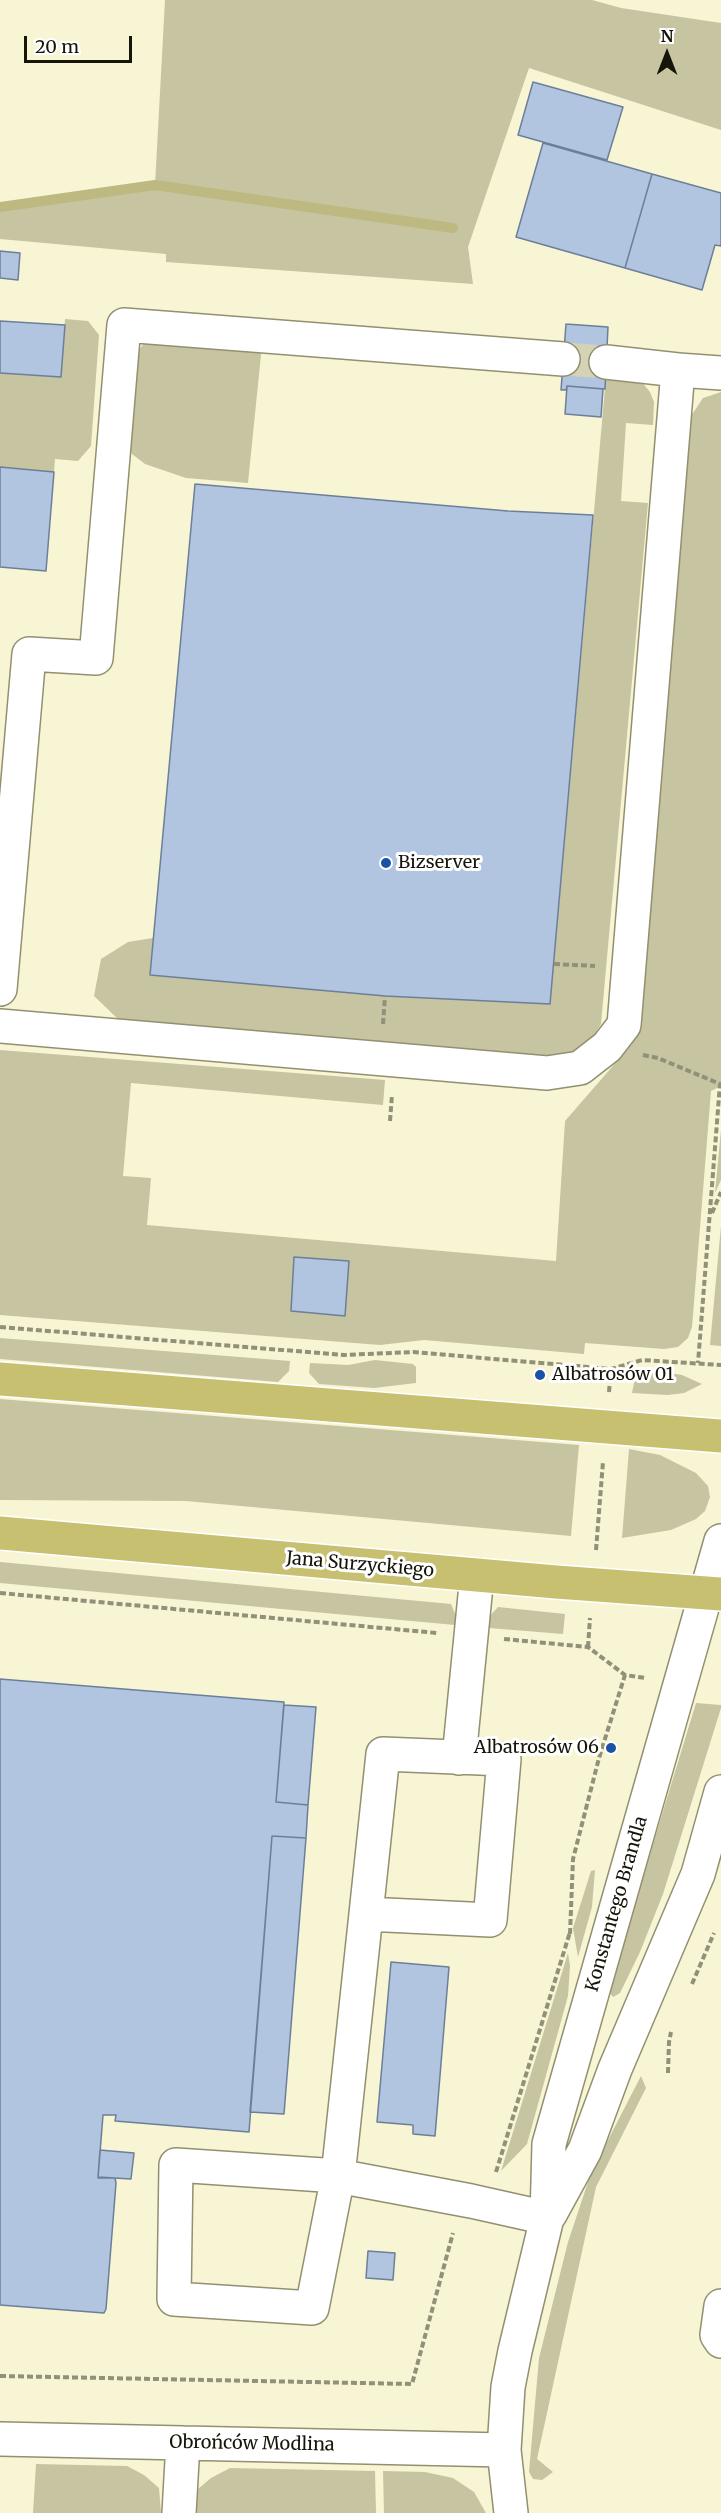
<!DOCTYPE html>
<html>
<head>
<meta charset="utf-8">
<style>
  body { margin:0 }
  #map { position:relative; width:721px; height:2513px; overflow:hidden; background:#f7f5d3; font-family:Merriweather,serif }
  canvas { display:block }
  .north { position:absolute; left:637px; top:24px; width:60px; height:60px; -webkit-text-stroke:4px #fff; paint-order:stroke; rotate:0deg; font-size:16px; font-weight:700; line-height:24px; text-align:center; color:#161509 }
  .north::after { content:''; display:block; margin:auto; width:21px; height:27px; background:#161509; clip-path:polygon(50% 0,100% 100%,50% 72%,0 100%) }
  .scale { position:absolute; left:24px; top:36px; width:108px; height:27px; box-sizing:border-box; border:3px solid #161509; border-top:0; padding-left:8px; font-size:18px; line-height:21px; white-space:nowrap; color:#161509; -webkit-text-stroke:4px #fff; paint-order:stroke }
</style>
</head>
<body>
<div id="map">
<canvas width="721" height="2513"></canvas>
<div class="north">N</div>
<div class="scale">20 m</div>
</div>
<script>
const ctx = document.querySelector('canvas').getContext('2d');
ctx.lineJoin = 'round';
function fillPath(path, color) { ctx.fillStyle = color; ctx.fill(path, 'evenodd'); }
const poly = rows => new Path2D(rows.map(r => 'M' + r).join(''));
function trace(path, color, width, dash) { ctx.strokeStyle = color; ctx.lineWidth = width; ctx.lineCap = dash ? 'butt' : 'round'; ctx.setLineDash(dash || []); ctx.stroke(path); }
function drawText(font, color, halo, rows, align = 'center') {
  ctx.font = font + ' Merriweather,serif'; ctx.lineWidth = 6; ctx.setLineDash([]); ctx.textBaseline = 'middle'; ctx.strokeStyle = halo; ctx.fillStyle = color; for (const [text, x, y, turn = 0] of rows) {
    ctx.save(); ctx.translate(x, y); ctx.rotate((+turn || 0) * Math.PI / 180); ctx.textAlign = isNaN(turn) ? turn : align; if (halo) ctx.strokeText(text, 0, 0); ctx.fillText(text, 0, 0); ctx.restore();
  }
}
const green = poly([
  [165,0,592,0,621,8,721,23,721,130,529,68,468,247,473,284,166,262,166,254,0,239,0,207,155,185],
  [65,319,88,321,99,335,91,446,78,461,55,459,54,472,0,467,0,373,61,377],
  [145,342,262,345,248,483,186,478,145,464,132,454,123,436,135,355],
  [606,377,641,381,650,392,654,402,653,425,626,423,621,501,648,503,601,1024,587,1046,562,1059,119,1020,94,996,101,959,128,942,153,938,150,975,385,996,550,1004],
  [721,392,721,1086,711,1091,692,1327,688,1338,678,1347,664,1349,585,1343,584,1354,424,1340,380,1345,0,1315,0,1050,385,1080,383,1105,131,1083,123,1176,151,1178,147,1225,556,1261,565,1121,632,1044,691,416,703,398],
  [721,1130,721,1180,715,1193],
  [721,1226,721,1346,710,1345],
  [0,1338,290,1361,289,1371,278,1382,0,1359],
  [375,1360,413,1364,416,1367,416,1383,374,1388,319,1384,309,1373,310,1363,348,1365],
  [658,1371,682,1375,702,1384,684,1393,668,1395,632,1393,634,1383,642,1373],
  [0,1399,579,1445,571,1536,186,1501,0,1500],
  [629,1449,660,1455,696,1473,708,1486,710,1497,705,1511,696,1519,671,1530,622,1538],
  [0,1562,451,1604,456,1616,455,1625,0,1583],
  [498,1607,565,1614,563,1634,489,1628,490,1616],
  [696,1703,721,1705,721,1708,663,1894,640,1952,620,1993,613,1997,610,1993,636,1900],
  [595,1870,592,1907,578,1957,573,1928,591,1871],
  [568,1953,570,1966,568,1996,527,2144,501,2171],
  [641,2076,646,2088,596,2187,537,2459,553,2472,542,2480,533,2479,529,2472,539,2358,568,2242,591,2173],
  [36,2464,127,2466,144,2475,159,2488,161,2513,33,2513],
  [230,2468,375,2471,376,2513,192,2513,198,2489,211,2478],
  [383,2471,425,2472,453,2478,474,2492,486,2513,384,2513]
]);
const stream = poly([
  [0,207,155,185,453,228]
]);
const building = poly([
  [533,82,623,107,607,160,518,135,533,82],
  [543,143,652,174,625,268,516,237,543,143],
  [652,174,721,193,721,246,715,245,702,290,625,268,652,174],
  [0,251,20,253,18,280,0,278,0,251],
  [0,321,65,325,61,377,0,373,0,321],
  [566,324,608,327,605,389,567,386,566,390,561,390,566,324],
  [567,386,603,389,601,417,565,414,567,386],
  [0,467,54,472,46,571,0,567,0,467],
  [195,484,508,511,593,515,550,1004,385,996,150,975,195,484],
  [294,1257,349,1261,345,1316,291,1311,294,1257],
  [0,1679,284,1702,276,1802,308,1805,306,1838,272,1836,249,2132,115,2121,116,2115,103,2115,98,2178,115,2178,116,2183,106,2309,104,2313,0,2305,0,1679],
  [284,1705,316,1707,308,1805,276,1802,284,1705],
  [272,1836,306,1838,284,2114,250,2112,272,1836],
  [391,1962,449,1967,435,2136,413,2134,413,2125,377,2122,391,1962],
  [100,2150,134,2153,131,2179,98,2177,100,2150],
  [368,2251,395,2253,393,2280,366,2278,368,2251]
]);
const minorTunnel = poly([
  [563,359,606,362]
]);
const path = poly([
  [554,964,595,966],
  [383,1024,385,996],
  [643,1055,658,1058,720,1084,698,1363],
  [390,1121,392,1095],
  [712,1213,721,1192],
  [0,1327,344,1355,413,1352,611,1369,642,1360,721,1365],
  [609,1392,611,1369],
  [596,1550,603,1462],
  [0,1593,437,1633],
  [504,1639,588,1647,625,1675,645,1678],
  [588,1647,590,1618],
  [570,1934,573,1859,599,1758,625,1675],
  [692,1984,714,1933],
  [668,2073,669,2042,671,2032],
  [496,2172,570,1932],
  [0,2376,412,2384,453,2233]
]);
const minor = poly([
  [606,362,678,370],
  [0,989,29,654,96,658,124,325,563,359],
  [0,1026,547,1073,580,1068,607,1047,624,1025,678,370,721,373],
  [459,1758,477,1575],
  [366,1914,490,1920,504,1759,383,1754,366,1914,338,2176,471,2201,547,2218],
  [176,2165,338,2176,312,2308,174,2299,176,2165],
  [550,2214,585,2150,615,2069,698,1874,721,1792],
  [721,2306,717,2335,721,2341],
  [0,2439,504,2450],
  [179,2513,183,2443],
  [511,2513,504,2450,508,2387,515,2351,547,2218,549,2144,721,1541]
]);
const major = poly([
  [0,1379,721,1436],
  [0,1533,556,1582,721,1594]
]);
const markers = [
  [386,863,6,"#1a53a5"],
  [540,1375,6,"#1a53a5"],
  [611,1748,6,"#1a53a5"]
];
const poiNames = [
  ["Bizserver",398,863],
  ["Albatrosów 01",552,1375],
  ["Albatrosów 06",599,1748,"right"]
];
const streetNames = [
  ["Jana Surzyckiego",360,1565,5],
  ["Konstantego Brandla",617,1904,-74],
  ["Obrońców Modlina",252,2444,1]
];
fillPath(green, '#c6c4a1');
trace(stream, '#bdb981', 10);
fillPath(building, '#b1c4e0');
trace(building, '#6d7f98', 1.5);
trace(minorTunnel, '#d5d3b5', 33, [33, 16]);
trace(minor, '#929071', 36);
trace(major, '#fff', 36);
trace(path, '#919078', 4, [6, 3]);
trace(minor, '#fff', 33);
trace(major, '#c7c071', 33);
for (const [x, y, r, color] of markers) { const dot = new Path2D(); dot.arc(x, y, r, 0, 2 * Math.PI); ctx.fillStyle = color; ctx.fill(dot); trace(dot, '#fff', 2); }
drawText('18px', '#161509', '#fff', poiNames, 'left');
drawText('18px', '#161509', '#fff', streetNames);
</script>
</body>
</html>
